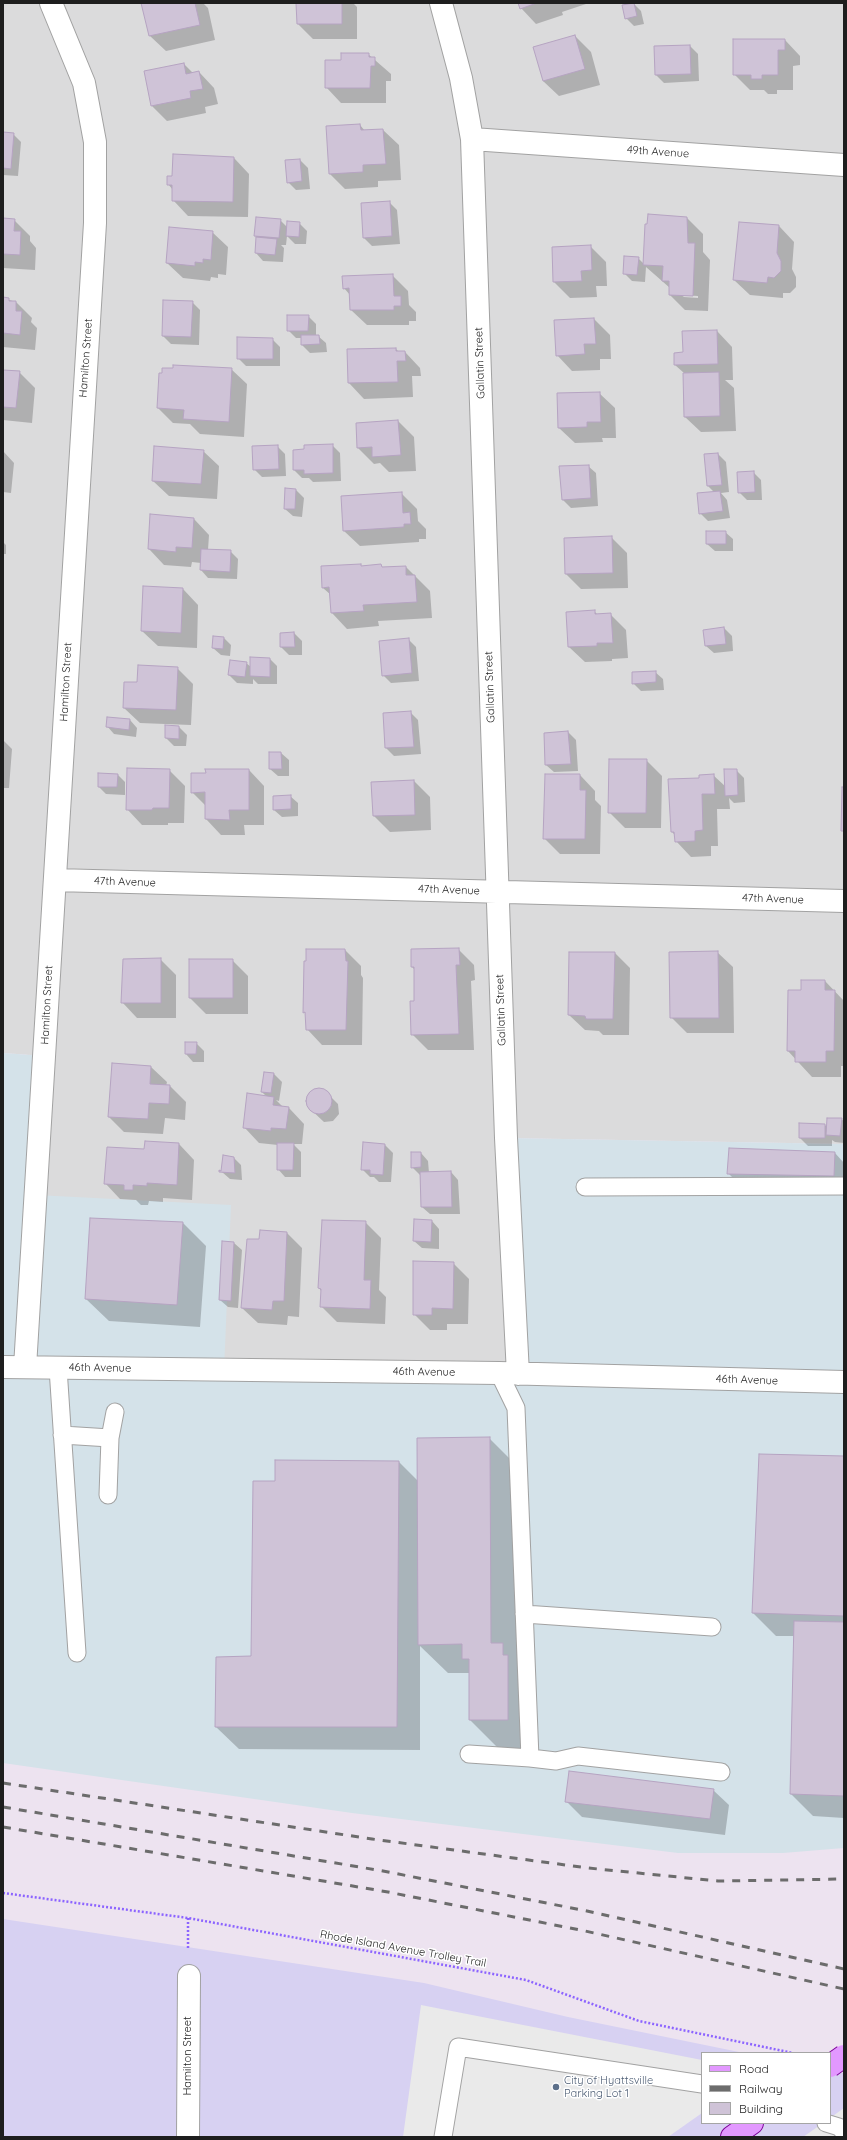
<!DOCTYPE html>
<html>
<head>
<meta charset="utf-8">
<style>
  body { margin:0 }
  #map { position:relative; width:847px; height:2140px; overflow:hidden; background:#ede3f0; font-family:Quicksand,sans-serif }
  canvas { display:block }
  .frame { position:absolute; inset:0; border:4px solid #1e1e1e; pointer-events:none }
  .legend { position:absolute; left:701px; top:2052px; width:130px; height:72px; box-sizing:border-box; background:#fff; border:1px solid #a5a5a5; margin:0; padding:5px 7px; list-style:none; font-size:12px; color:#1e1e1e }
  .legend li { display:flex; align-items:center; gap:8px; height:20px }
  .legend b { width:20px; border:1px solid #a5a5a5 }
</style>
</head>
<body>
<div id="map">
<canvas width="847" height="2140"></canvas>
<div class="frame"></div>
<ul class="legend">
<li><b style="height:5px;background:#e298ff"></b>Road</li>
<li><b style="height:5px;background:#6c6c6c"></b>Railway</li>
<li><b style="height:11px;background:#cfc3d7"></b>Building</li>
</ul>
</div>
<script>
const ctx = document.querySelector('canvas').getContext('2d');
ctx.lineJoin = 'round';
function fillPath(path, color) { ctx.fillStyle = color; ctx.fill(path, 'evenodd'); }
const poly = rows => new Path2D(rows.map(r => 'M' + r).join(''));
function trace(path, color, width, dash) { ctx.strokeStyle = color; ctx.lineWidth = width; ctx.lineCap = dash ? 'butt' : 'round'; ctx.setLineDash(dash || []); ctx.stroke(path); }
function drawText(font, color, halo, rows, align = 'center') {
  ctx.font = font + ' Quicksand,sans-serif'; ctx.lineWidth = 3; ctx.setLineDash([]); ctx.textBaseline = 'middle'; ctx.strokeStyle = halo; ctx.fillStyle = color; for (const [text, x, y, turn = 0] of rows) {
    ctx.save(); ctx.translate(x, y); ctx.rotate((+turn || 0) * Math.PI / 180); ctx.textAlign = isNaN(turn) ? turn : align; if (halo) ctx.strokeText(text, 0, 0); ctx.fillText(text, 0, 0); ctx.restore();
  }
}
const residential = poly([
  [3,3,844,3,844,1144,507,1138,519,1374,224,1370,36,1195,44,1056,3,1053]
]);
const commercial = poly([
  [3,1919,424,1983,568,2017,744,2053,702,2053,702,2123,830,2123,830,2071,844,2073,844,2137,3,2137]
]);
const industrial = poly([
  [3,1053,44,1056,36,1195,231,1205,224,1370,518,1373,507,1138,844,1144,844,1848,783,1853,678,1853,352,1813,3,1763]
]);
const parking = poly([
  [421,2005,702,2060,702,2113,668,2137,403,2137],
  [844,2108,844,2137,803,2137,823,2123]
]);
const shadow = poly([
  [144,3,203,3,208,8,215,40,166,51,150,36],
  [297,3,353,3,357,7,357,39,313,39,298,24],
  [519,3,589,3,562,12,563,15,536,24,521,8],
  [633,3,641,11,644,24,634,26,626,18,623,5],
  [575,36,591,52,600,85,559,96,543,81],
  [785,40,800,56,800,65,793,66,793,90,777,90,777,94,768,94,764,90,750,90,734,74],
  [690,46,698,54,699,81,664,83,656,75,655,47],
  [368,54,391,74,391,81,386,81,386,103,341,103,326,87,342,61],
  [184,64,193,73,199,72,214,88,218,104,205,107,206,113,167,121,152,106],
  [360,125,365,131,383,130,399,145,401,180,378,181,378,187,345,189,330,174],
  [3,133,13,134,21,142,18,176,3,175],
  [234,158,249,174,248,217,188,216,173,200,173,190,168,184],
  [300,160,308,168,310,189,296,190,288,182],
  [389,202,397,210,400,244,372,246,364,238],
  [687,218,703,234,703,252,710,260,708,311,685,310,670,295,670,288,646,267,645,282,632,281,624,273,638,258,644,264],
  [681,295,698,296,698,298,684,297],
  [3,219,14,220,30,236,30,241,36,248,35,270,3,268],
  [280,220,288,228,299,223,307,231,306,244,295,244,287,236,286,245,281,245,284,248,283,262,263,261,256,253,257,237,255,235],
  [779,226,794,242,792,269,796,277,796,287,790,293,783,293,783,298,750,295,734,280],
  [212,232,228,247,226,275,218,274,218,278,211,277,210,281,183,278,167,263],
  [590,246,606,262,607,286,596,286,597,297,570,298,554,282],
  [392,275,408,291,409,305,416,312,416,321,409,321,409,325,367,325,351,310,350,295,344,288],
  [3,298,16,302,32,318,31,322,37,328,35,350,3,347],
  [192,302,200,310,199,345,171,344,163,336],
  [308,316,316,324,316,336,318,336,326,343,327,352,310,353,302,345,302,338,296,338,288,330],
  [594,319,610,335,611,359,600,359,600,370,572,371,557,355],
  [717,331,732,347,733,380,725,380,734,388,736,431,701,432,685,417,684,373,675,365,684,353],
  [272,339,280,347,280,366,246,366,238,358],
  [396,349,399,352,405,352,420,368,421,376,412,376,413,397,364,399,349,383,348,350],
  [231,369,247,384,244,437,200,434,190,424,173,423,158,408],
  [3,371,19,372,35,388,32,423,3,420],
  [599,393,615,408,616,438,602,438,603,442,575,443,559,428],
  [398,421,414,437,416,471,389,472,380,463,374,464,358,448,357,423],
  [332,445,340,453,341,481,313,482,309,478,302,478,294,470],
  [277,446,285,454,286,476,262,477,254,469],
  [3,451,14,463,11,493,3,492],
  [203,451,219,466,217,499,169,496,153,481],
  [718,454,726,462,729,492,721,493,727,500,730,518,708,521,700,513,714,492,708,486],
  [588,466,596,473,598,506,571,508,563,500],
  [753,472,761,480,762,500,747,500,739,492],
  [296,490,304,498,302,517,293,516,285,509],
  [401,493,417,509,418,521,426,529,426,539,419,539,419,542,360,546,344,531],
  [194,519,209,535,208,550,230,551,238,559,237,579,208,578,201,570,201,563,192,562,191,567,164,565,149,549],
  [725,532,733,539,733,551,715,551,707,544],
  [611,537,627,553,628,588,581,589,566,574],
  [3,542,6,545,6,554,3,554],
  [360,565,362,567,406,567,430,591,432,618,378,621,379,626,347,629,332,613,331,595,323,588],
  [183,589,198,605,197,648,158,646,142,631],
  [594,611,598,615,610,614,626,630,628,658,612,659,612,661,585,662,569,647],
  [724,628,732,636,733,651,714,653,706,646],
  [294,633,302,641,302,655,289,655,281,647],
  [224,638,231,645,230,656,221,655,213,648],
  [408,639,416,647,419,681,391,683,383,675],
  [269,658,277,666,277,684,258,684,253,679,253,684,237,683,229,675,246,663,251,667],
  [177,668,193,684,191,725,140,723,124,708,138,683],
  [655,672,663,679,664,690,641,691,633,683],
  [410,712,418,720,421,754,394,756,386,748],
  [130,720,137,728,136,737,114,734,107,726],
  [166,726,179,727,187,735,186,746,174,746,166,738],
  [568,732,576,740,578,771,554,772,546,765],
  [3,740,12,749,9,788,3,788],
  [281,753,289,760,289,776,278,776,270,769],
  [646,760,662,776,661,828,625,828,609,812],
  [169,770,185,786,184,823,168,823,168,825,142,825,127,809],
  [249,770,264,786,264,825,244,825,245,835,221,835,206,819,206,806,192,792],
  [736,770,744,778,745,802,734,803,729,798,730,809,717,809,718,846,711,846,711,856,691,857,676,841,675,835,672,832,700,778,713,775,726,787],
  [117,774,125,782,125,795,106,794,99,787],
  [580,775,595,791,595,800,601,806,600,854,560,854,544,838],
  [414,781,430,797,431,830,390,832,374,816,372,783],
  [290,796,298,803,298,816,282,817,274,810],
  [458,949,474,965,475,980,471,981,474,1050,428,1050,412,1034,415,1002,415,970,412,967],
  [345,950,361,966,361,975,363,978,362,1045,322,1045,307,1029,306,1014,304,1012,307,962],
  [717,952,733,967,734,1033,687,1033,671,1017],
  [615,953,630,968,629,1035,603,1035,599,1031,585,1030,569,1015],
  [160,959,176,975,176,1018,137,1018,122,1002],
  [232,960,248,976,248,1014,206,1014,190,998],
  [825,981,844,1001,844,1066,841,1066,841,1077,812,1077,788,1051,802,991],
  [196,1043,204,1051,204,1062,193,1062,186,1054],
  [151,1067,167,1082,166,1086,170,1086,186,1102,185,1120,165,1118,163,1134,124,1132,109,1117],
  [265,1073,274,1074,282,1082,279,1101,276,1100,284,1108,289,1108,304,1124,302,1144,293,1144,301,1152,301,1177,285,1177,278,1169,278,1145,259,1143,244,1127,267,1097,262,1092],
  [323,1089,338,1104,339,1114,333,1121,324,1122,308,1107,307,1098,313,1090],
  [841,1119,844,1121,844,1143,835,1142,832,1140,832,1146,808,1146,800,1138,825,1125,827,1127],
  [179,1144,194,1160,192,1200,163,1198,163,1202,149,1201,148,1205,141,1205,136,1200,120,1199,105,1183,145,1150],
  [385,1145,393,1153,391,1182,379,1182,374,1177,370,1177,362,1169],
  [421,1153,428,1161,429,1173,451,1172,458,1180,460,1214,430,1214,422,1207,420,1175,412,1167],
  [835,1153,844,1163,844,1191,744,1189,728,1173],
  [234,1158,241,1165,242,1180,230,1179,222,1172],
  [432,1221,439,1229,439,1249,422,1248,414,1241],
  [365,1222,381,1238,379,1290,386,1297,385,1324,337,1322,321,1306,321,1291,319,1288],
  [183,1223,206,1246,200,1327,109,1321,86,1299],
  [287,1233,302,1248,299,1317,288,1316,287,1325,258,1323,242,1308,260,1240],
  [234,1243,242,1250,238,1308,228,1307,220,1300],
  [414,1262,453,1263,469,1279,468,1324,447,1324,447,1330,430,1330,414,1314],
  [489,1438,518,1467,531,1679,536,1684,536,1748,498,1748,470,1720,470,1673,448,1673,420,1646,420,1750,239,1749,216,1727,252,1657,276,1482,399,1462,418,1481],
  [760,1455,844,1457,844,1818,813,1816,791,1794,794,1636,776,1636,753,1613],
  [713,1790,729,1805,725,1835,582,1817,566,1801]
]);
const building = poly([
  [141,3,195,3,200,25,149,36,141,3],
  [296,3,342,3,342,24,297,24,296,3],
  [518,3,537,3,520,9,518,3],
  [634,3,637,16,625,19,622,5,634,3],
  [575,35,585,69,543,81,533,47,575,35],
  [733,39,785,39,785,50,778,50,778,75,762,75,762,79,751,79,751,75,733,75,733,39],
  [690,45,691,74,655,75,654,46,690,45],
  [341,53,369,53,369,57,375,57,375,66,371,66,370,88,325,88,325,60,341,60,341,53],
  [184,63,186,74,199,71,203,89,190,91,191,98,151,106,144,71,184,63],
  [360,124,361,130,383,129,386,164,363,165,363,172,329,174,326,126,360,124],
  [3,132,14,133,11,169,3,168,3,132],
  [173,154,234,157,233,202,172,201,172,185,167,185,167,176,172,176,173,154],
  [300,159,302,181,287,183,285,160,300,159],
  [390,201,392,236,363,238,361,203,390,201],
  [648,214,687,217,688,243,695,243,693,296,669,295,669,281,662,281,663,266,643,265,645,224,647,224,648,214],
  [256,217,281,219,279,238,254,236,256,217],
  [3,218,15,219,14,231,21,231,20,255,3,254,3,218],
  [287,221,300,222,299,237,286,236,287,221],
  [739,222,779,225,777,253,781,261,781,271,774,278,768,277,767,283,733,280,739,222],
  [169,227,213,231,211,260,203,259,203,263,195,262,195,266,166,263,169,227],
  [256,237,277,239,275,255,255,253,256,237],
  [591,245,592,270,581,271,582,281,553,282,552,247,591,245],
  [624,256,639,257,637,275,623,274,624,256],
  [393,274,394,296,401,296,401,306,394,306,394,310,350,310,349,288,343,289,342,276,393,274],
  [3,297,9,298,9,301,16,301,16,311,22,311,20,335,3,333,3,297],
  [163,300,193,301,191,337,162,336,163,300],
  [287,315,309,315,308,331,287,331,287,315],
  [594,318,596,344,584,344,585,354,556,356,554,320,594,318],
  [717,330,718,364,674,365,674,353,683,352,682,331,717,330],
  [301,335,319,335,320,344,301,345,301,335],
  [237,337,273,338,273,359,237,359,237,337],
  [396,348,396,351,405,351,406,361,397,361,398,382,348,383,347,349,396,348],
  [173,365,232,368,229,422,183,419,184,410,157,408,159,373,162,373,162,368,173,368,173,365],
  [3,370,20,371,16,408,3,407,3,370],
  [719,372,720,416,684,417,683,373,719,372],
  [600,392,601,422,587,422,587,427,558,428,557,393,600,392],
  [398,420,401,455,372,457,372,447,357,448,356,423,398,420],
  [333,444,333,473,304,474,304,470,293,470,293,450,304,449,304,445,333,444],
  [278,445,279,469,253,470,252,446,278,445],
  [154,446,204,450,201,484,152,481,154,446],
  [718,453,722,485,707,486,704,454,718,453],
  [589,465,591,498,562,500,559,466,589,465],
  [754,471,755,492,738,493,737,472,754,471],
  [285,488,296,489,295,509,284,509,285,488],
  [720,491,723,511,699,514,697,493,720,491],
  [402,492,403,513,410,512,411,524,404,524,404,527,343,531,341,496,402,492],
  [150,514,194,518,192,548,176,547,176,552,148,549,150,514],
  [706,531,726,531,726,544,706,544,706,531],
  [612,536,613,573,565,574,564,538,612,536],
  [201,549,231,550,230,572,200,570,201,549],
  [361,564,361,566,381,564,382,567,406,566,406,575,415,575,417,602,363,605,364,611,331,613,329,587,322,588,321,566,361,564],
  [143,586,183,588,181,633,141,631,143,586],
  [595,610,595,614,611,613,613,643,597,643,597,646,568,647,566,612,595,610],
  [724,627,726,644,705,646,703,630,724,627],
  [294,632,295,647,280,647,280,633,294,632],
  [213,636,224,637,223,649,212,648,213,636],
  [409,638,412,673,382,676,379,641,409,638],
  [250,657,270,658,270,677,250,676,250,657],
  [230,660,247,662,245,677,228,675,230,660],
  [138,665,178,667,176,710,123,708,124,682,137,682,138,665],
  [656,671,656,682,632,684,632,672,656,671],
  [411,711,414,747,385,748,383,713,411,711],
  [107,717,130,719,129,730,106,727,107,717],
  [165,725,179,726,179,739,165,738,165,725],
  [568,731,571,764,545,765,544,733,568,731],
  [269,752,281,752,282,769,269,769,269,752],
  [609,759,647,759,646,813,608,813,609,759],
  [127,768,170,769,169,808,153,808,152,810,126,810,127,768],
  [205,769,249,769,249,810,229,810,230,820,205,819,205,792,191,793,191,773,206,773,205,769],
  [724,769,737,769,738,795,725,796,724,769],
  [98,773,118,774,117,787,98,787,98,773],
  [545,774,580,774,580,790,586,790,585,839,543,839,545,774],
  [714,774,715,794,702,794,703,830,695,831,695,841,675,842,674,832,671,832,668,779,699,778,699,775,714,774],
  [414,780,415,815,373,816,371,782,414,780],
  [842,787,844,787,844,831,841,831,842,787],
  [291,795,291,809,273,810,273,796,291,795],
  [459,948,460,965,456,965,459,1034,411,1035,410,1001,414,1001,414,967,411,967,411,949,459,948],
  [306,949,345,949,346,961,348,961,346,1030,306,1030,305,1012,303,1013,304,961,306,961,306,949],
  [718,951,719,1018,670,1018,669,952,718,951],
  [569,952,615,952,613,1019,586,1019,585,1016,568,1015,569,952],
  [161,958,161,1003,121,1003,123,959,161,958],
  [189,959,233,959,233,998,189,998,189,959],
  [801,980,825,980,825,990,835,990,834,1051,826,1051,826,1062,795,1062,795,1051,787,1051,788,990,801,990,801,980],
  [185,1042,197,1042,196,1054,185,1054,185,1042],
  [112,1063,151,1066,150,1084,170,1085,169,1104,149,1103,148,1119,108,1117,112,1063],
  [264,1072,274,1073,271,1093,261,1092,264,1072],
  '306 1101a13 13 0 1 1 26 0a13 13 0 1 1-26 0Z',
  [247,1093,274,1097,273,1105,289,1107,286,1129,271,1128,271,1131,243,1128,247,1093],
  [827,1118,842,1118,840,1136,826,1135,827,1118],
  [799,1123,825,1124,825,1138,799,1138,799,1123],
  [145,1141,179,1143,177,1185,147,1183,147,1186,133,1185,133,1190,124,1190,124,1185,104,1184,107,1147,144,1149,145,1141],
  [363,1142,385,1144,383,1175,370,1174,370,1170,361,1170,363,1142],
  [277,1143,294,1143,293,1170,277,1170,277,1143],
  [729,1148,835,1152,834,1176,727,1174,729,1148],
  [411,1152,421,1152,421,1167,411,1168,411,1152],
  [223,1155,234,1157,235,1173,219,1172,219,1170,221,1171,223,1155],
  [451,1171,452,1207,421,1207,420,1172,451,1171],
  [90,1218,183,1222,177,1305,85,1299,90,1218],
  [414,1219,432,1220,431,1242,413,1241,414,1219],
  [322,1220,366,1221,364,1280,371,1280,370,1309,320,1307,321,1289,318,1288,322,1220],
  [260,1230,287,1232,284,1301,273,1301,272,1310,241,1308,247,1239,259,1239,260,1230],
  [222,1241,234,1242,231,1301,219,1300,222,1241],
  [413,1261,454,1262,453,1309,432,1308,432,1315,413,1315,413,1261],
  [490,1437,491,1643,503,1643,503,1655,508,1655,508,1720,469,1720,469,1659,462,1659,462,1644,418,1645,417,1438,490,1437],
  [759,1454,844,1456,844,1616,752,1613,759,1454],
  [275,1460,399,1461,397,1727,215,1727,216,1657,251,1656,253,1481,275,1481,275,1460],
  [794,1621,844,1622,844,1796,790,1794,794,1621],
  [569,1771,714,1789,710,1819,565,1802,569,1771]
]);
const path = poly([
  [3,1893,188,1918,526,1980,639,2021,793,2053],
  [188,1918,188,1949]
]);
const lane = poly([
  [585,1187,844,1186],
  [58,1368,77,1653],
  [62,1435,110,1438],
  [108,1495,110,1438,115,1412],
  [524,1614,712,1627],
  [469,1754,530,1758,516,1408,499,1373],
  [530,1758,556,1761,578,1756,721,1772],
  [826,2123,839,2127,844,2132],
  [443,2137,458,2047,702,2084]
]);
const street = poly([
  [441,3,461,78,472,139,506,1138,518,1374],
  [472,139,844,165],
  [55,880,844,901],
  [3,1367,499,1373,844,1382],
  [25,1367,95,223,95,142,84,83,51,3],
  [188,2137,189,1976]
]);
const primary = poly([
  [732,2137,752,2123]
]);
const rail = poly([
  [3,1783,372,1839,588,1868,718,1881,844,1879],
  [3,1807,383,1871,587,1911,844,1969],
  [3,1827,388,1892,585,1931,844,1989]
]);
const primaryBridge = poly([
  [830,2066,844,2056]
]);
const markers = [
  [556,2087,4,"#5c6f8a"]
];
const streetNames = [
  ["49th Avenue",658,152,4],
  ["Hamilton Street",86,358,-86],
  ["Gallatin Street",480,363,-92],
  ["Hamilton Street",66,682,-87],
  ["Gallatin Street",490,687,-92],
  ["47th Avenue",125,882,2],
  ["47th Avenue",449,890,2],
  ["47th Avenue",773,899,2],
  ["Hamilton Street",47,1005,-87],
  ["Gallatin Street",501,1010,-92],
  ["46th Avenue",100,1368,1],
  ["46th Avenue",424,1372,1],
  ["46th Avenue",747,1380,2],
  ["Rhode Island Avenue Trolley Trail",403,1949,10],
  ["Hamilton Street",188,2056,-90]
];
const serviceNames = [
  ["City of Hyattsville",564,2081],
  ["Parking Lot 1",564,2094]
];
fillPath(residential, '#dbdbdc');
fillPath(commercial, '#d7d1f2');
fillPath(industrial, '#d4e2e9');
fillPath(parking, '#eaeaea');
fillPath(shadow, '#0003');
fillPath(building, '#cfc3d7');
trace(building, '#b6a4c2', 1);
trace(lane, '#a2a2a2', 19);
trace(street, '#a2a2a2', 24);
trace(primary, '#7c0097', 24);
trace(path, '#8c64ff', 2.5, [2, 2]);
trace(lane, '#fff', 17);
trace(street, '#fff', 22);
trace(primary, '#e298ff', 22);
trace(rail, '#6c6c6c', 3, [8, 8]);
trace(primaryBridge, '#7c0097', 24, []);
trace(primaryBridge, '#e298ff', 22);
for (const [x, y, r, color] of markers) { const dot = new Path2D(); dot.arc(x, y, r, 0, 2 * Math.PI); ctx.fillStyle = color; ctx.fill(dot); trace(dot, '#fff', 1.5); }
drawText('11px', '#1e1e1e', '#fff', streetNames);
drawText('11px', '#4e5e75', '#fff', serviceNames, 'left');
</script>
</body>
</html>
